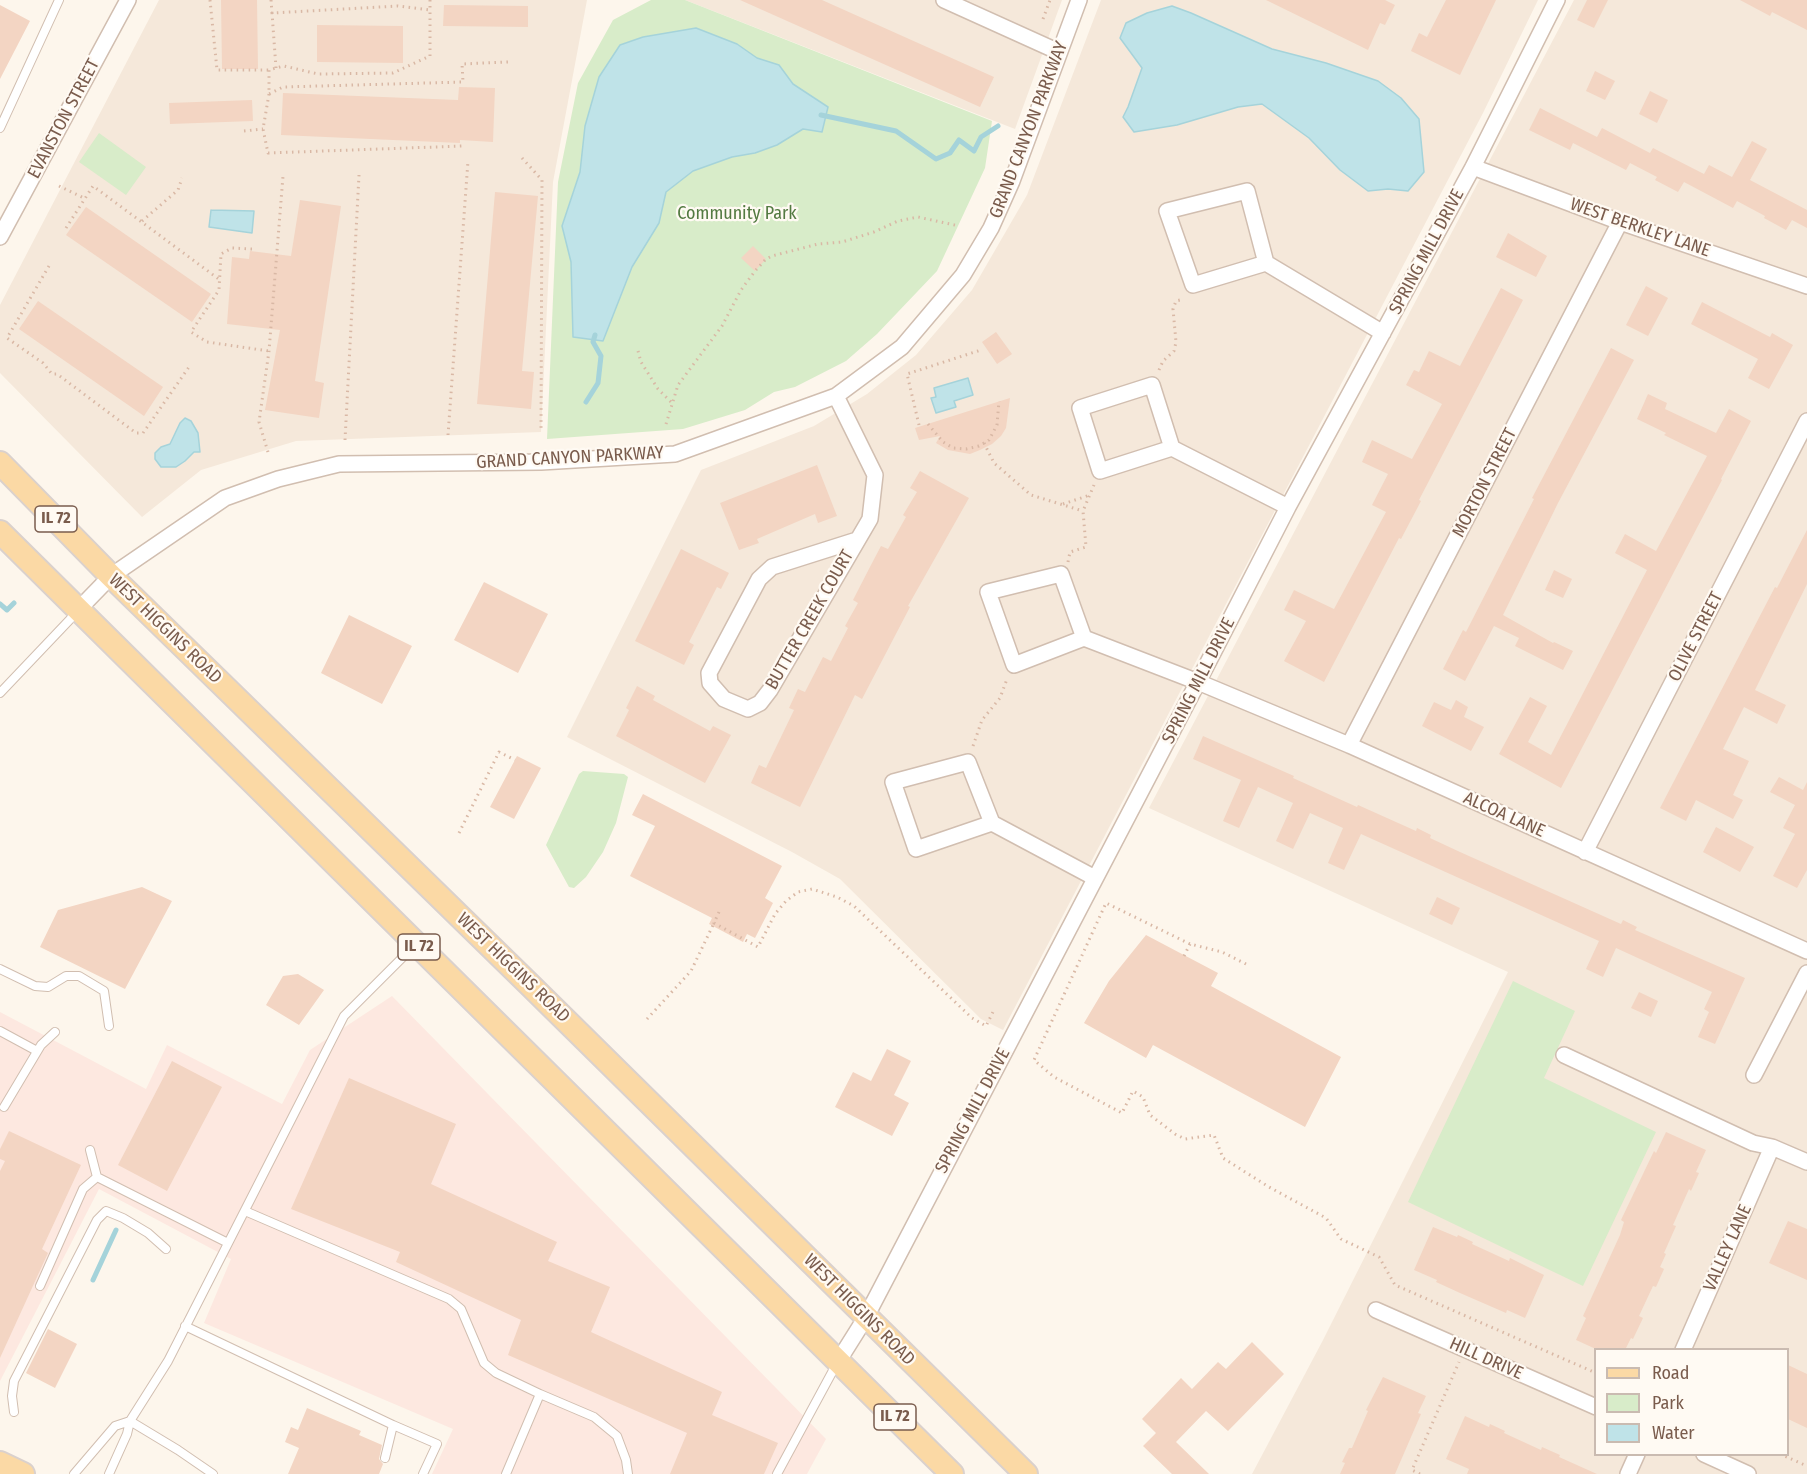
<!DOCTYPE html>
<html>
<head>
<meta charset="utf-8">
<style>
  body { margin:0 }
  #map { position:relative; width:1807px; height:1474px; overflow:hidden; background:#fdf6ec; font-family:"Fira Sans Condensed",sans-serif }
  canvas { display:block }
  .legend { position:absolute; left:1594px; top:1348px; width:195px; height:108px; box-sizing:border-box; background:#fffaf3; border:2px solid #cabbb1; margin:0; padding:8px 10px; list-style:none; font-size:18px; color:#7a5c4d }
  .legend li { display:flex; align-items:center; gap:12px; height:30px }
  .legend b { width:30px; border:2px solid #cabbb1 }
</style>
</head>
<body>
<div id="map">
<canvas width="1807" height="1474"></canvas>
<ul class="legend">
<li><b style="height:8px;background:#fbd9a5"></b>Road</li>
<li><b style="height:16px;background:#d8ecc9"></b>Park</li>
<li><b style="height:16px;background:#bfe3e8"></b>Water</li>
</ul>
</div>
<script>
const ctx = document.querySelector('canvas').getContext('2d');
ctx.lineJoin = 'round';
function fillPath(path, color) { ctx.fillStyle = color; ctx.fill(path, 'evenodd'); }
const poly = rows => new Path2D(rows.map(r => 'M' + r).join(''));
function trace(path, color, width, dash) { ctx.strokeStyle = color; ctx.lineWidth = width; ctx.lineCap = dash ? 'butt' : 'round'; ctx.setLineDash(dash || []); ctx.stroke(path); }
function drawText(font, color, halo, rows, align = 'center') {
  ctx.font = font + ' "Fira Sans Condensed",sans-serif'; ctx.lineWidth = 4.5; ctx.setLineDash([]); ctx.textBaseline = 'middle'; ctx.strokeStyle = halo; ctx.fillStyle = color; for (const [text, x, y, turn = 0] of rows) {
    ctx.save(); ctx.translate(x, y); ctx.rotate((+turn || 0) * Math.PI / 180); ctx.textAlign = isNaN(turn) ? turn : align; if (halo) ctx.strokeText(text, 0, 0); ctx.fillText(text, 0, 0); ctx.restore();
  }
}
const residential = poly([
  [159,0,587,0,553,182,541,432,296,441,201,470,142,517,0,373,0,305],
  [685,0,1062,0,1015,129],
  [1101,0,1538,0,1483,113,1003,1030,981,1019,840,879,792,852,567,737,701,470,814,426,867,394,916,355,972,290,1027,195],
  [1574,0,1807,0,1807,1474,1252,1474,1322,1342,1508,972,1149,808],
  [1596,1350,1788,1350,1788,1454,1596,1454]
]);
const commercial = poly([
  [392,996,826,1439,807,1474,432,1474,453,1429,204,1323,231,1259,99,1189,0,1381,0,1012,146,1089,167,1045,282,1104,310,1050]
]);
const green = poly([
  [651,0,685,0,992,121,985,168,937,271,877,334,846,361,795,387,774,392,745,410,683,429,547,439,558,182,578,83,613,20],
  [99,133,146,167,126,195,79,162],
  [583,771,624,774,628,777,616,823,603,852,586,877,574,888,569,887,546,845,579,774],
  [1513,981,1575,1011,1544,1078,1656,1132,1583,1286,1408,1202]
]);
const water = poly([
  [1172,6,1191,13,1272,49,1326,63,1378,81,1401,98,1419,119,1424,172,1408,191,1388,189,1368,191,1340,170,1309,138,1262,104,1238,107,1177,125,1134,132,1123,117,1128,107,1142,68,1120,38,1126,23,1147,13,1172,6],
  [696,28,737,44,757,58,779,65,793,84,828,107,822,132,803,129,777,145,755,153,732,157,693,171,666,192,659,223,632,267,603,341,573,337,571,262,562,226,580,172,585,126,599,77,620,45,643,37,696,28],
  [211,210,254,211,252,233,209,227,211,210],
  [968,378,973,395,954,401,956,407,936,413,931,398,936,397,934,388,968,378],
  [185,418,191,421,198,433,200,452,194,452,185,461,176,467,161,467,155,459,155,453,161,447,170,444,180,423,185,418]
]);
const stream = poly([
  [821,115,896,131,936,159,950,153,959,140,974,151,981,137,998,126],
  [586,402,598,383,601,356,593,342,595,335],
  [0,604,7,610,14,603],
  [93,1280,116,1230]
]);
const building = poly([
  [221,0,257,0,258,69,222,69],
  [740,0,822,0,994,77,980,107],
  [1266,0,1385,0,1395,5,1385,25,1380,23,1368,50],
  [1446,0,1496,0,1460,75,1411,51,1419,33,1427,37],
  [1587,0,1608,0,1594,28,1577,20],
  [1740,0,1807,0,1807,30,1772,12,1770,16],
  [0,5,30,21,0,79],
  [444,5,528,6,528,27,443,26],
  [317,25,403,26,403,63,317,62],
  [1595,71,1615,81,1605,100,1586,91],
  [459,87,495,88,493,142,460,140,460,143,281,135,283,93,458,100],
  [1650,91,1668,100,1657,123,1639,114],
  [252,100,253,121,170,124,169,103],
  [1540,108,1597,137,1602,128,1650,153,1653,148,1704,174,1709,165,1732,177,1752,141,1767,149,1750,180,1807,210,1807,228,1792,220,1786,230,1764,218,1765,216,1737,201,1733,208,1684,182,1678,192,1655,180,1657,177,1630,163,1626,170,1573,143,1570,150,1529,130],
  [495,192,538,196,522,371,534,372,531,409,477,404],
  [300,200,341,206,315,381,324,383,319,418,265,410,280,330,227,324,232,257,249,259,250,251,291,256],
  [86,207,211,294,192,322,66,235],
  [1508,233,1547,256,1536,277,1496,257],
  [753,246,766,259,755,271,741,258],
  [1646,286,1668,298,1648,336,1626,325],
  [1501,288,1523,300,1419,500,1421,501,1401,539,1399,538,1324,682,1284,661,1306,621,1284,610,1294,590,1334,609,1386,512,1372,505,1388,474,1362,462,1372,440,1412,459,1442,404,1406,385,1414,370,1419,372,1429,351,1460,366],
  [38,301,163,387,144,416,19,329],
  [1702,302,1770,337,1772,333,1793,345,1769,389,1748,378,1758,359,1691,324],
  [996,332,1012,354,997,364,982,342],
  [1611,348,1634,360,1558,503,1503,615,1553,643,1554,642,1573,651,1563,670,1515,646,1519,638,1494,626,1465,681,1443,669,1463,630,1466,632,1534,499,1532,498],
  [1648,394,1667,403,1665,409,1716,433,1729,409,1751,421,1721,479,1722,480,1561,788,1499,754,1530,697,1547,706,1528,742,1551,755,1647,570,1615,553,1625,534,1656,551,1707,456,1664,435,1666,433,1637,419],
  [1010,398,1006,428,1001,436,992,444,980,450,970,454,948,450,936,443,940,436,919,440,915,428],
  [817,465,837,516,818,523,815,514,757,539,759,543,739,550,720,503],
  [920,471,969,498,908,606,910,607,862,699,855,695,800,807,751,783,759,765,766,768,794,710,789,708,798,689,805,692,823,657,831,661,848,628,845,626,858,603,853,600,871,565,881,546,888,549,906,517,903,515,917,492,910,488],
  [1807,530,1807,584,1755,690,1786,705,1777,724,1744,707,1723,749,1749,761,1733,795,1743,800,1733,819,1696,800,1686,821,1660,808,1775,587,1777,588],
  [681,549,729,573,721,589,717,587,689,642,694,645,684,665,635,641],
  [1554,570,1572,579,1563,598,1545,590],
  [484,582,548,614,518,673,454,640],
  [349,615,412,646,382,704,321,673],
  [637,686,655,696,653,700,710,731,713,726,731,735,705,783,616,736,629,710,626,708],
  [1456,700,1468,707,1464,717,1484,727,1471,751,1422,726,1434,702,1451,710],
  [1203,736,1294,776,1293,778,1357,807,1358,805,1416,831,1417,828,1431,835,1430,838,1460,852,1621,924,1623,920,1637,927,1635,930,1745,978,1715,1044,1698,1037,1709,1012,1704,1009,1712,992,1616,948,1603,977,1586,969,1599,941,1361,834,1344,870,1328,863,1343,828,1310,813,1293,849,1276,841,1293,803,1258,787,1239,828,1223,821,1241,780,1193,759],
  [517,756,541,768,514,819,490,807],
  [1779,777,1803,790,1807,782,1807,870,1797,888,1773,876,1795,834,1783,828,1795,805,1770,792],
  [643,794,782,866,765,898,773,903,755,938,747,934,743,942,709,924,712,918,630,876,655,826,632,815],
  [1716,827,1754,847,1740,872,1703,852],
  [142,887,172,901,125,989,40,947,58,910],
  [1437,897,1460,908,1452,925,1429,914],
  [1146,935,1218,973,1211,986,1341,1057,1305,1127,1153,1045,1146,1058,1084,1023,1109,981],
  [298,974,324,990,299,1025,266,1005,283,976],
  [1639,992,1658,1001,1651,1017,1631,1008],
  [887,1049,911,1061,894,1095,909,1103,892,1136,835,1107,853,1072,871,1081],
  [172,1061,222,1087,167,1191,118,1165],
  [349,1078,456,1124,431,1184,557,1242,548,1261,610,1287,591,1332,722,1392,712,1415,778,1443,764,1474,670,1474,687,1433,508,1355,521,1320,396,1262,400,1252,291,1209],
  [9,1131,81,1165,42,1249,48,1253,0,1358,0,1171,5,1161,0,1159,0,1149],
  [1666,1132,1706,1150,1696,1172,1699,1173,1691,1191,1689,1189,1673,1225,1676,1226,1664,1253,1666,1254,1660,1267,1664,1269,1656,1287,1653,1286,1639,1316,1643,1318,1633,1339,1631,1338,1625,1350,1598,1350,1576,1340,1586,1318,1583,1316,1620,1235,1624,1222,1621,1220,1654,1151,1656,1153],
  [1788,1221,1807,1229,1807,1280,1769,1263],
  [1433,1227,1457,1237,1458,1235,1473,1242,1472,1244,1509,1261,1510,1258,1544,1275,1525,1318,1507,1310,1506,1313,1460,1293,1436,1282,1437,1280,1414,1270],
  [48,1329,77,1344,55,1388,26,1373],
  [1252,1342,1284,1374,1228,1431,1206,1411,1176,1442,1209,1474,1172,1474,1143,1446,1156,1433,1142,1419,1181,1378,1192,1389,1218,1362,1226,1369],
  [1788,1365,1807,1374,1807,1428,1788,1419],
  [1383,1377,1426,1396,1418,1413,1421,1414,1395,1474,1340,1474,1345,1463,1342,1462,1349,1448,1352,1448,1368,1411,1366,1410],
  [307,1408,361,1431,359,1435,382,1445,379,1459,383,1464,379,1474,288,1474,299,1448,285,1442,291,1427,298,1430],
  [1465,1416,1489,1427,1490,1424,1505,1431,1504,1433,1541,1450,1542,1447,1560,1455,1559,1457,1597,1474,1467,1474,1469,1469,1446,1459]
]);
const path = poly([
  [210,0,217,70,269,70],
  [271,0,272,13],
  [430,0,430,10],
  [1043,19,1050,0],
  [276,68,272,13,398,6,430,10,430,56,393,73,318,74,284,66,276,68,269,70,269,94,283,87,463,82,462,64,508,62],
  [269,94,263,129,268,153,463,146],
  [244,131,263,129],
  [522,158,542,180,541,432],
  [59,186,84,198],
  [142,221,178,190,182,178],
  [66,228,93,186,220,280],
  [252,249,232,248,221,254,219,290,191,332,207,342,269,351],
  [49,266,7,338,43,363,52,374,57,374,136,433,143,433,189,367],
  [638,351,641,362,658,389,671,402],
  [1159,370,1163,361,1174,351,1176,342,1173,309,1176,301,1184,299],
  [666,424,678,385,722,326,741,290,755,271,766,259,772,256,818,244,842,242,874,232,898,221,918,217,959,226],
  [928,424,943,442,953,448,966,449,979,446,989,440,997,425,999,401],
  [919,425,907,374,981,350],
  [448,435,468,161],
  [345,440,359,175],
  [984,443,994,463,1031,495,1083,511],
  [268,452,259,422,269,351,283,176],
  [1063,504,1090,495],
  [1068,562,1070,552,1086,547,1083,511,1094,485],
  [973,746,982,720,1000,698,1007,679],
  [459,833,499,752,515,760],
  [719,912,714,923,758,947,775,914,786,901,798,892,812,889,837,897,854,906,972,1018,986,1026,994,1010],
  [1184,956,1190,944],
  [1246,964,1222,952,1190,944,1106,903,1034,1060,1054,1077,1122,1113,1133,1091,1143,1097,1150,1115,1175,1134,1185,1139,1214,1135,1223,1158,1269,1187,1326,1218,1341,1239,1379,1257,1395,1285,1596,1373],
  [647,1019,691,971,714,923],
  [1780,1454,1807,1466],
  [1420,1474,1412,1470,1459,1362]
]);
const lane = poly([
  [0,128,59,0],
  [0,693,78,611],
  [0,969,35,986,48,987,66,976,79,976,104,991,109,1026],
  [0,1031,37,1051],
  [4,1107,41,1045,55,1032],
  [90,1150,97,1177,228,1243],
  [245,1211,449,1299,461,1309,484,1363,496,1373,540,1394,506,1474],
  [40,1286,83,1189,97,1177],
  [185,1326,393,1425,385,1458],
  [540,1394,594,1417,617,1436,626,1460,628,1474],
  [14,1412,12,1396,14,1381,97,1220,106,1211,123,1218,148,1233,166,1249],
  [130,1421,178,1450,213,1474],
  [393,1425,437,1444,423,1474],
  [74,1474,115,1426,130,1421],
  [109,1474,127,1434,130,1421,168,1361,344,1016,415,945],
  [777,1474,836,1365]
]);
const street = poly([
  [944,0,1059,52],
  [1473,167,1620,222,1807,286],
  [0,237,128,0],
  [1266,263,1193,285,1167,211,1247,191,1266,263,1383,333],
  [836,396,875,475,870,519,770,690,760,703,748,709,724,699,710,683,709,673,759,579,772,567,857,540],
  [1172,448,1152,385,1080,408,1100,471,1172,448,1288,507],
  [78,610,111,576,225,498,278,479,339,464,541,462,675,454,836,396,902,347,963,275,991,228,1012,181,1079,0],
  [1084,638,1061,574,988,592,1014,665,1084,638,1198,682,1349,745,1807,951],
  [1349,745,1620,222],
  [992,823,916,849,893,782,968,762,992,823,1095,878],
  [1585,852,1807,421],
  [1564,1055,1753,1143,1772,1147,1807,1162],
  [1754,1075,1807,973],
  [1376,1310,1596,1407],
  [1683,1350,1772,1147],
  [839,1360,866,1317,1198,682,1288,507,1473,167,1557,0],
  [1704,1454,1748,1474],
  [1628,1474,1637,1454]
]);
const primary = poly([
  [0,463,111,576,531,986,1026,1474],
  [0,532,952,1474],
  [0,1463,23,1474]
]);
const shields = [
  [56,519,42],
  [419,947,42],
  [895,1417,42]
];
const shieldNames = [
  ["IL 72",56,519],
  ["IL 72",419,947],
  ["IL 72",895,1417]
];
const streetNames = [
  ["EVANSTON STREET",64,119,-62],
  ["GRAND CANYON PARKWAY",1029,130,-69],
  ["WEST BERKLEY LANE",1640,228,19],
  ["SPRING MILL DRIVE",1427,252,-62],
  ["GRAND CANYON PARKWAY",570,458,-3],
  ["MORTON STREET",1485,483,-63],
  ["BUTTER CREEK COURT",810,620,-60],
  ["WEST HIGGINS ROAD",165,629,44],
  ["OLIVE STREET",1696,637,-63],
  ["SPRING MILL DRIVE",1199,681,-63],
  ["ALCOA LANE",1504,815,24],
  ["WEST HIGGINS ROAD",513,968,44],
  ["SPRING MILL DRIVE",973,1111,-62],
  ["VALLEY LANE",1728,1248,-66],
  ["WEST HIGGINS ROAD",859,1310,45],
  ["HILL DRIVE",1486,1359,24]
];
const parkNames = [
  ["Community Park",737,214]
];
fillPath(residential, '#f5e8da');
fillPath(commercial, '#fde8e0');
fillPath(green, '#d8ecc9');
fillPath(water, '#bfe3e8');
trace(water, '#a5d3da', 1.5);
trace(stream, '#a5d3da', 5);
fillPath(building, '#f3d5c3');
trace(lane, '#d1beb0', 10);
trace(street, '#d1beb0', 18);
trace(primary, '#dad1cd', 26);
trace(path, '#d9b8a5', 3, [1.5, 4.5]);
trace(lane, '#fff', 8);
trace(street, '#fff', 15);
trace(primary, '#fbd9a5', 22);
for (const [x, y, w] of shields) { const box = new Path2D(); box.roundRect(x - w / 2, y - 13, w, 26, 4.5); ctx.fillStyle = '#fffaf3'; ctx.fill(box); trace(box, '#7a5c4d', 1.5); }
drawText('bold 16px', '#7a5c4d', null, shieldNames);
drawText('18px', '#7a5c4d', '#fffaf3', streetNames);
drawText('18px', '#537a41', '#fffaf3', parkNames);
</script>
</body>
</html>
